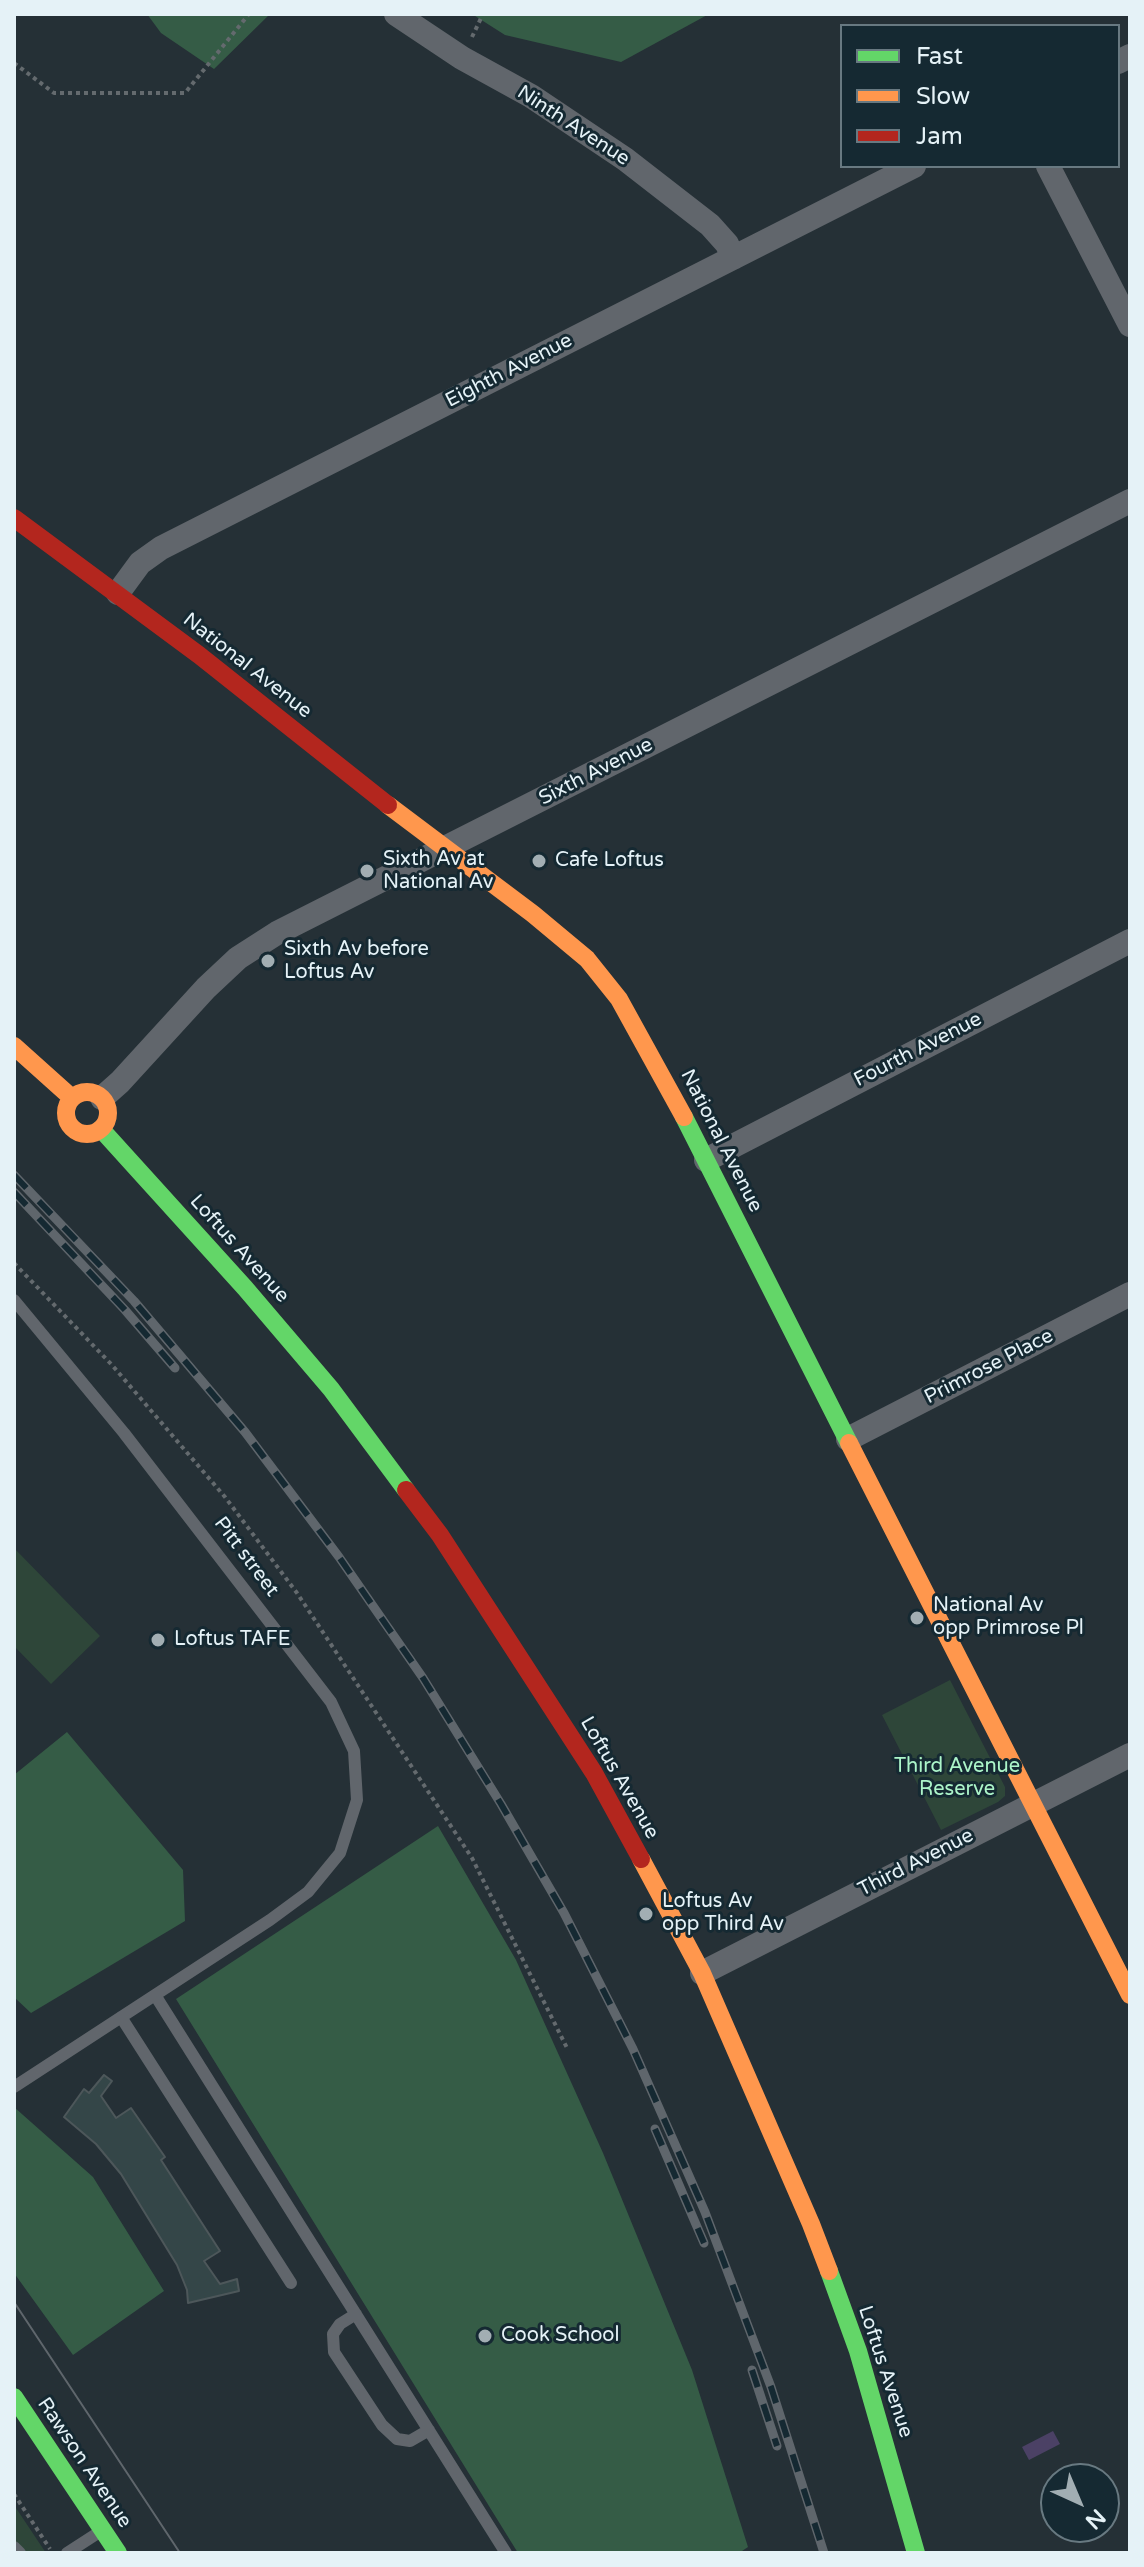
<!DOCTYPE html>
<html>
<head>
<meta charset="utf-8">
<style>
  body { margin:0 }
  #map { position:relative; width:1144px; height:2567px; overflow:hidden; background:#253036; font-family:"Varela Round",sans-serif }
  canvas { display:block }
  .frame { position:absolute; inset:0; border:16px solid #e5f2f7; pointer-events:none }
  .legend { position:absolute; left:840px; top:24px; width:280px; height:144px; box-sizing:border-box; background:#152932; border:2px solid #687981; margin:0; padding:10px 14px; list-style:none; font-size:24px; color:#e5f2f7 }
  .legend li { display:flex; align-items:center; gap:16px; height:40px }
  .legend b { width:40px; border:2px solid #687981 }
  .north { position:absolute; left:1040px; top:2463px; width:80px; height:80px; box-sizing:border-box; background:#152932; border:2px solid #687981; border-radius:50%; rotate:136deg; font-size:22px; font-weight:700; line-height:32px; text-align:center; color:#e5f2f7 }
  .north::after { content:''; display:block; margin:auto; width:28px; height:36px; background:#a2aeb3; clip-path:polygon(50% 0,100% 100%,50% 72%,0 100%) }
</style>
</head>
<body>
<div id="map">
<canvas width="1144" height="2567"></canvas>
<div class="frame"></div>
<ul class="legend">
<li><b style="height:10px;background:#63d668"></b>Fast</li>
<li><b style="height:10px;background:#ff974d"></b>Slow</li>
<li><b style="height:10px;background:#b3261e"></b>Jam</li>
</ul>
<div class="north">N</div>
</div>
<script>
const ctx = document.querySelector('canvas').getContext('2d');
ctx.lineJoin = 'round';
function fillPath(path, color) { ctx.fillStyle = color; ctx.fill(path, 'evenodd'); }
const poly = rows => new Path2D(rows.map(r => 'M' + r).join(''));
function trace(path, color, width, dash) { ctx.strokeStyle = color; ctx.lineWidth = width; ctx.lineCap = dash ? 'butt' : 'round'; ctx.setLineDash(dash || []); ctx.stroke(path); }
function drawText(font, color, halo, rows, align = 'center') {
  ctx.font = font + ' "Varela Round",sans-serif'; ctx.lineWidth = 6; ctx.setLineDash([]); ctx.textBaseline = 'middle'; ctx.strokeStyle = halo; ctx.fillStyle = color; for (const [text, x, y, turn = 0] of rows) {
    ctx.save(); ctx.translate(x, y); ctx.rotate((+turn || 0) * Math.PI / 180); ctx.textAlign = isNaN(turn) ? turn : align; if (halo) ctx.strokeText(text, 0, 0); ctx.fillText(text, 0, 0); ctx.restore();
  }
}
const green = poly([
  [14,1548,100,1636,51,1684,14,1646],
  [950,1680,1005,1787,1005,1796,998,1802,941,1830,882,1715],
  [14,2505,46,2553,14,2553]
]);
const forest = poly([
  [147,14,270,14,214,69,161,33],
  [472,14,709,14,621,62,505,35],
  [67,1732,183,1870,185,1921,31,2013,14,1997,14,1775],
  [438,1826,516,1960,603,2153,692,2370,748,2547,739,2553,518,2553,176,1999],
  [14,2107,93,2177,164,2291,73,2355,14,2273]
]);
const water = poly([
  [1053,2431,1060,2444,1029,2460,1022,2447]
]);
const building = poly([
  [104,2075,112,2081,101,2096,116,2118,131,2108,165,2157,161,2160,220,2251,204,2261,220,2284,237,2279,239,2291,188,2303,187,2290,177,2265,121,2174,96,2144,64,2117,84,2089,89,2093,104,2075]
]);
const path = poly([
  [472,37,483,14],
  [14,63,54,93,185,93,249,14],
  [14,1263,112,1365,225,1497,297,1593,472,1858,567,2048],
  [14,2494,50,2549]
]);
const lane = poly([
  [14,1300,124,1433,331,1702,354,1751,357,1800,340,1853,308,1892,270,1920,14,2087],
  [155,1995,506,2553],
  [121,2017,291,2283],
  [356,2314,340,2324,333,2334,334,2352,382,2425,397,2439,410,2441,429,2430],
  [14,2547,20,2553],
  [67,2553,101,2531]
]);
const street = poly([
  [396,14,462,58,531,96,625,159,710,225,727,244,733,258],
  [1118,62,1130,56],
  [1048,166,1130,325],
  [118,593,140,563,161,548,914,166],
  [102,1098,120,1082,206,988,238,958,277,933,1130,501],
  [706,1160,1130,941],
  [848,1439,1130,1294],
  [702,1973,1130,1755]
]);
const fast = poly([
  [684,1117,849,1443],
  [101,1129,245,1288,331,1389,406,1490],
  [829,2271,858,2351,916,2553],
  [14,2397,118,2553]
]);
const slow = poly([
  [388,805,533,914,587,959,619,999,684,1117],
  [14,1046,72,1098],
  '66 1113a21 21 0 1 1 42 0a21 21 0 1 1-42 0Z',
  [849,1443,1130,1995],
  [641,1859,702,1973,811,2224,829,2271]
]);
const jam = poly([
  [14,518,199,655,388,805],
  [406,1490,440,1535,594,1773,641,1859]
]);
const tram = poly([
  [14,2302,180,2553]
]);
const rail = poly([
  [14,1175,134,1301,245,1432,339,1557,423,1678,501,1804,564,1913,633,2049,705,2212,771,2387,824,2553],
  [14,1192,125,1310,175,1368],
  [655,2129,704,2243],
  [752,2370,777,2446]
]);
const markers = [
  [539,861,8,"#a2aeb3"],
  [367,871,8,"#a2aeb3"],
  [268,961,8,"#a2aeb3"],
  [917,1618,8,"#a2aeb3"],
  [158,1640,8,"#a2aeb3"],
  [646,1914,8,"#a2aeb3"],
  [485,2336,8,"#a2aeb3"]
];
const streetNames = [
  ["Ninth Avenue",573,126,33],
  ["Eighth Avenue",509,371,-27],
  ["National Avenue",247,666,38],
  ["Sixth Avenue",596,772,-27],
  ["Fourth Avenue",918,1050,-27],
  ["National Avenue",721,1141,63],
  ["Loftus Avenue",239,1249,48],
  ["Primrose Place",989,1367,-27],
  ["Pitt street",246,1557,53],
  ["Loftus Avenue",619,1778,60],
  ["Third Avenue",916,1863,-27],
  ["Loftus Avenue",885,2372,72],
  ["Rawson Avenue",84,2463,56]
];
const poiNames = [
  ["Sixth Av at",383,860],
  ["National Av",383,883],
  ["Cafe Loftus",555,861],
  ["Sixth Av before",284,950],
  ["Loftus Av",284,973],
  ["National Av",933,1606],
  ["opp Primrose Pl",933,1629],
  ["Loftus TAFE",174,1640],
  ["Loftus Av",662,1902],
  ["opp Third Av",662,1925],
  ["Cook School",501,2336]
];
const parkNames = [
  ["Third Avenue",957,1767],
  ["Reserve",957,1790]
];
fillPath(green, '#2e4639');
fillPath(forest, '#355c46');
fillPath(water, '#4b4165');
fillPath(building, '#344648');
trace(building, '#4d575a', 2);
trace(path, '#646a6e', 4, [4, 4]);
trace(lane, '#61666c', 12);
trace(street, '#61666c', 24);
trace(fast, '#63d668', 18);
trace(slow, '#ff974d', 18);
trace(jam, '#b3261e', 18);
trace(tram, '#5f666c', 2);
trace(rail, '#5f666c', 9);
trace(rail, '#152932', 6, [18]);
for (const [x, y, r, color] of markers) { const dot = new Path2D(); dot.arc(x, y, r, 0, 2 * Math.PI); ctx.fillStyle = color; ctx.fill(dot); trace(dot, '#152932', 3); }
drawText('20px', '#e5f2f7', '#152932', streetNames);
drawText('20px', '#e5f2f7', '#152932', poiNames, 'left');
drawText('20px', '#acf5c9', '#152932', parkNames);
</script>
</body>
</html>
